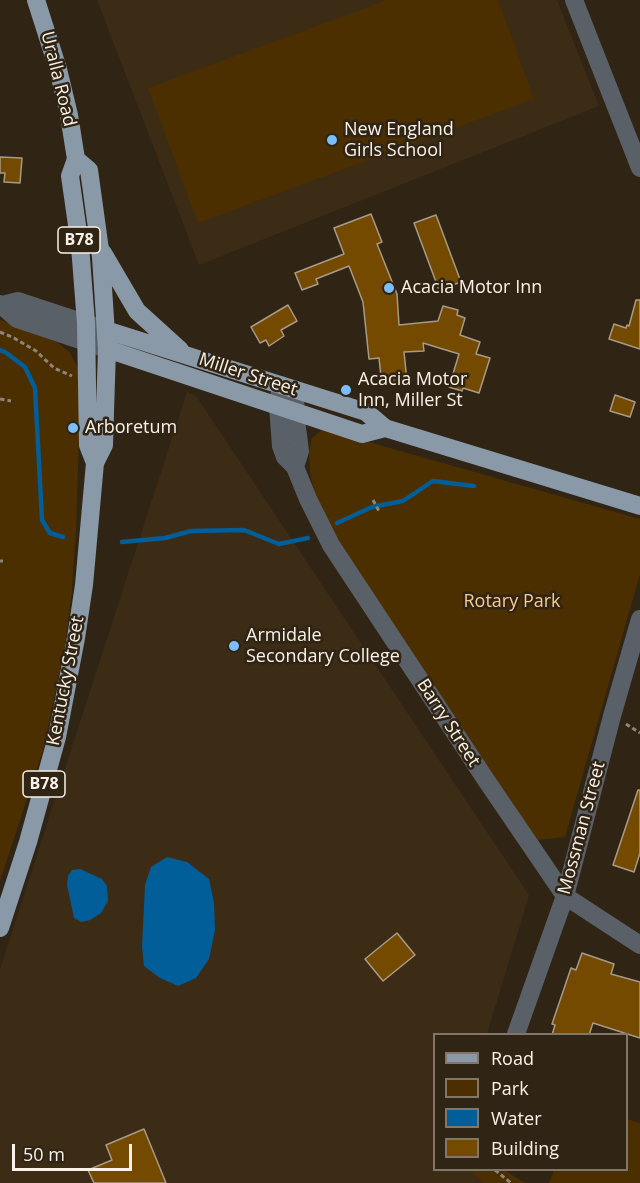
<!DOCTYPE html>
<html>
<head>
<meta charset="utf-8">
<style>
  body { margin:0 }
  #map { position:relative; width:640px; height:1183px; overflow:hidden; background:#302415; font-family:"Open Sans",sans-serif }
  canvas { display:block }
  .legend { position:absolute; left:433px; top:1033px; width:195px; height:138px; box-sizing:border-box; background:#302415; border:2px solid #817669; margin:0; padding:8px 10px; list-style:none; font-size:18px; color:#faf2e8 }
  .legend li { display:flex; align-items:center; gap:12px; height:30px }
  .legend b { width:30px; border:2px solid #817669 }
  .scale { position:absolute; left:12px; top:1144px; width:120px; height:27px; box-sizing:border-box; border:3px solid #faf2e8; border-top:0; padding-left:8px; font-size:18px; line-height:21px; white-space:nowrap; color:#faf2e8; -webkit-text-stroke:4px #302415; paint-order:stroke }
</style>
</head>
<body>
<div id="map">
<canvas width="640" height="1183"></canvas>
<ul class="legend">
<li><b style="height:8px;background:#8a99a7"></b>Road</li>
<li><b style="height:16px;background:#4b2f00"></b>Park</li>
<li><b style="height:16px;background:#015e98"></b>Water</li>
<li><b style="height:16px;background:#734a00"></b>Building</li>
</ul>
<div class="scale">50 m</div>
</div>
<script>
const ctx = document.querySelector('canvas').getContext('2d');
ctx.lineJoin = 'round';
function fillPath(path, color) { ctx.fillStyle = color; ctx.fill(path, 'evenodd'); }
const poly = rows => new Path2D(rows.map(r => 'M' + r).join(''));
function trace(path, color, width, dash) { ctx.strokeStyle = color; ctx.lineWidth = width; ctx.lineCap = dash ? 'butt' : 'round'; ctx.setLineDash(dash || []); ctx.stroke(path); }
function drawText(font, color, halo, rows, align = 'center') {
  ctx.font = font + ' "Open Sans",sans-serif'; ctx.lineWidth = 5; ctx.setLineDash([]); ctx.textBaseline = 'middle'; ctx.strokeStyle = halo; ctx.fillStyle = color; for (const [text, x, y, turn = 0] of rows) {
    ctx.save(); ctx.translate(x, y); ctx.rotate((+turn || 0) * Math.PI / 180); ctx.textAlign = isNaN(turn) ? turn : align; if (halo) ctx.strokeText(text, 0, 0); ctx.fillText(text, 0, 0); ctx.restore();
  }
}
const built = poly([
  [97,0,557,0,599,106,199,265],
  [187,392,196,396,529,895,487,1034,434,1034,434,1170,470,1170,483,1183,0,1183,0,969]
]);
const green = poly([
  [387,0,498,0,534,99,198,223,148,88],
  [0,320,57,342,70,353,78,368,80,403,76,530,72,590,65,646,44,747,0,881],
  [323,429,640,519,640,574,565,837,537,840,492,778,338,544,316,497,310,474,309,452,312,438],
  [627,1119,640,1123,640,1183,549,1183,554,1170,626,1170],
  [470,1170,504,1170,525,1183,483,1183]
]);
const water = poly([
  [167,857,187,862,209,879,214,903,215,930,209,959,196,978,178,986,160,978,144,966,142,947,145,885,151,867],
  [80,869,102,879,107,886,108,901,101,913,90,920,81,922,74,918,67,885,68,876,72,870]
]);
const stream = poly([
  [0,350,5,352,25,367,35,388,42,520,50,533,63,537],
  [337,523,372,507,403,501,433,481,474,486],
  [122,542,165,538,191,531,244,530,279,544,308,538]
]);
const building = poly([
  [0,157,22,158,20,183,4,182,5,173,0,173,0,157],
  [371,214,382,242,377,244,397,294,399,325,438,321,443,306,458,310,457,315,465,318,460,335,480,342,476,354,490,358,479,393,463,388,462,391,449,387,459,354,423,343,424,351,404,352,407,381,389,382,388,376,381,377,379,358,369,359,363,302,349,266,316,279,318,284,302,290,295,273,344,254,334,228,371,214],
  [436,215,461,282,439,290,414,223,436,215],
  [636,300,640,300,640,349,609,339,614,324,626,328,627,325,629,326,636,300],
  [288,305,297,321,281,330,284,336,269,346,266,340,260,343,251,327,288,305],
  [615,395,635,402,630,417,610,411,615,395],
  [638,790,640,790,640,853,634,872,613,865,638,790],
  [397,933,415,955,383,981,365,959,397,933],
  [582,953,614,964,611,974,640,982,640,1038,593,1023,589,1035,552,1035,555,1025,552,1024,571,968,576,970,582,953],
  [144,1129,166,1183,94,1183,88,1170,112,1160,106,1145,144,1129]
]);
const path = poly([
  [0,332,14,338,36,351,54,368,72,376],
  [0,399,11,401],
  [373,500,380,513],
  [0,561,3,561],
  [626,724,640,733],
  [495,1170,511,1183]
]);
const minor = poly([
  [574,0,640,168],
  [0,304,17,319,107,349],
  [2,305,18,301,106,330],
  [281,385,278,406,281,446,285,457,295,467,308,499,331,545,486,780,565,896,640,945],
  [295,467,300,451,295,412,296,390],
  [516,1034,565,896,612,716,640,619]
]);
const major = poly([
  [36,0,58,69,69,115,76,159,70,176,80,246,86,323,88,445,95,463],
  [103,253,137,311,180,350],
  [106,330,366,412,385,428,640,506],
  [107,349,362,434,385,428],
  [0,928,28,842,57,737,76,638,84,585,95,463,104,445,107,349,101,257,89,170,76,159]
]);
const markers = [
  [332,140,6,"#7bbef9"],
  [389,288,6,"#7bbef9"],
  [346,390,6,"#7bbef9"],
  [73,428,6,"#7bbef9"],
  [234,646,6,"#7bbef9"]
];
const shields = [
  [79,240,42],
  [44,784,42]
];
const shieldNames = [
  ["B78",79,240],
  ["B78",44,784]
];
const streetNames = [
  ["Uralla Road",58,79,76],
  ["Miller Street",248,375,18],
  ["Kentucky Street",66,681,-79],
  ["Barry Street",448,723,57],
  ["Mossman Street",582,828,-75]
];
const poiNames = [
  ["New England",344,130],
  ["Girls School",344,151],
  ["Acacia Motor Inn",401,288],
  ["Acacia Motor",358,380],
  ["Inn, Miller St",358,401],
  ["Arboretum",85,428],
  ["Armidale",246,636],
  ["Secondary College",246,657]
];
const parkNames = [
  ["Rotary Park",512,602]
];
fillPath(built, '#3c2c16');
fillPath(green, '#4b2f00');
fillPath(water, '#015e98');
trace(stream, '#015e98', 4.5);
fillPath(building, '#734a00');
trace(building, '#a99a88', 1.5);
trace(path, '#8e8477', 3, [4.5, 3]);
trace(minor, '#596067', 18);
trace(major, '#8a99a7', 18);
for (const [x, y, r, color] of markers) { const dot = new Path2D(); dot.arc(x, y, r, 0, 2 * Math.PI); ctx.fillStyle = color; ctx.fill(dot); trace(dot, '#302415', 2); }
for (const [x, y, w] of shields) { const box = new Path2D(); box.roundRect(x - w / 2, y - 13, w, 26, 4.5); ctx.fillStyle = '#302415'; ctx.fill(box); trace(box, '#faf2e8', 1.5); }
drawText('bold 16px', '#faf2e8', null, shieldNames);
drawText('18px', '#faf2e8', '#302415', streetNames);
drawText('18px', '#faf2e8', '#302415', poiNames, 'left');
drawText('18px', '#f8cb91', '#302415', parkNames);
</script>
</body>
</html>
